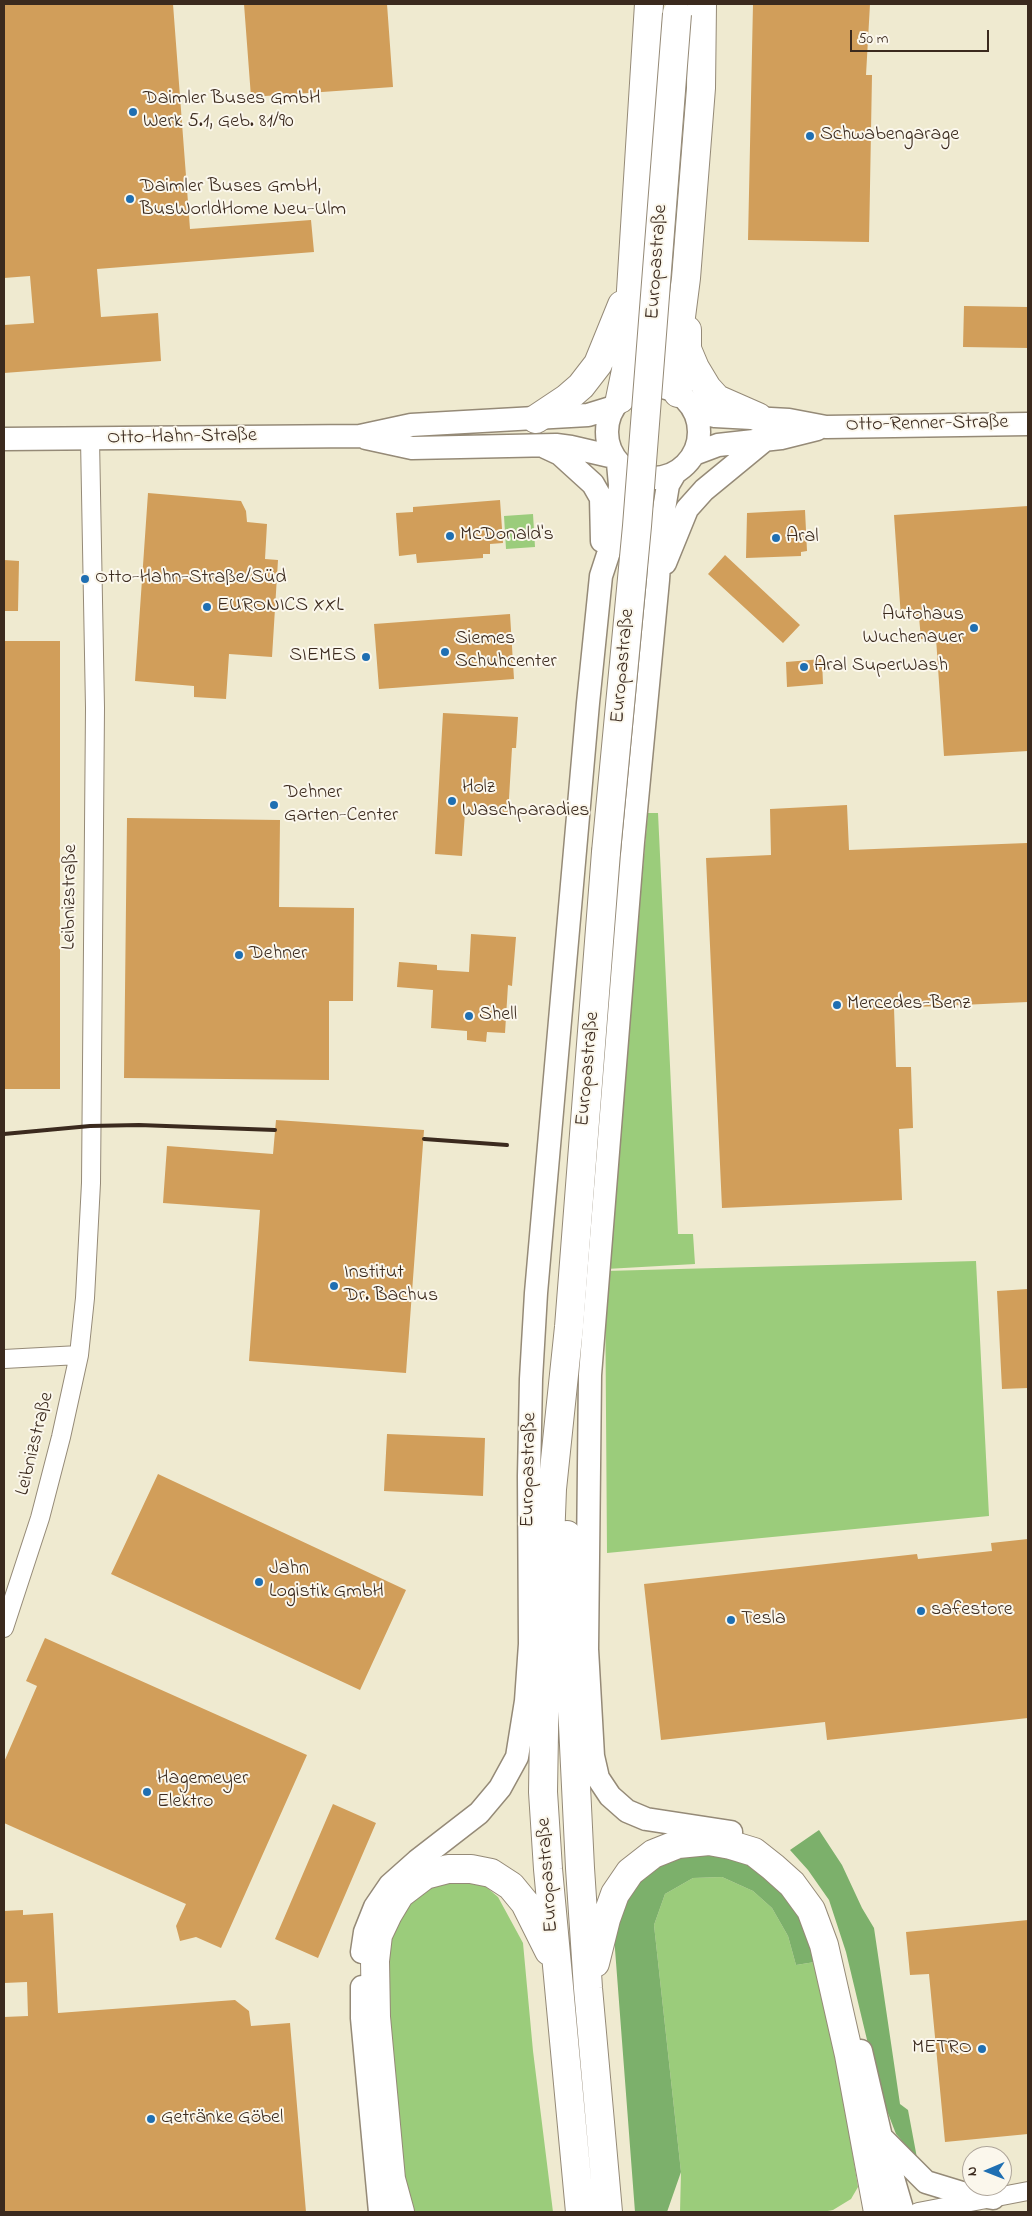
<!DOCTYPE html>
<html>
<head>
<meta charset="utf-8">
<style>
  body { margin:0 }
  #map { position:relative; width:1032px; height:2216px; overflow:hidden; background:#efead0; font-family:"Indie Flower",sans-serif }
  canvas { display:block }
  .frame { position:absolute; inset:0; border:5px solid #3b2a1e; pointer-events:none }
  .north { position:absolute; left:962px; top:2146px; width:50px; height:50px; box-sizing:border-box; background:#fbf7ec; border:1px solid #aea59a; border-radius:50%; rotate:269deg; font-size:14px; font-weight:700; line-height:20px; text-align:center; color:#3b2a1e }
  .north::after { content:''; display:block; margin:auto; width:18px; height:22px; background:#1f6fb2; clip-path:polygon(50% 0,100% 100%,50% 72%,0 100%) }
  .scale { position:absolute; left:850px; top:30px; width:139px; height:22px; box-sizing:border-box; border:2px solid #3b2a1e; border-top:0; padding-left:6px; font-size:15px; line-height:18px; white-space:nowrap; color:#3b2a1e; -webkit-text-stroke:4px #fbf7ec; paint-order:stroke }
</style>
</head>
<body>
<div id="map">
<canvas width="1032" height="2216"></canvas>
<div class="frame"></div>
<div class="north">N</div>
<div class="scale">50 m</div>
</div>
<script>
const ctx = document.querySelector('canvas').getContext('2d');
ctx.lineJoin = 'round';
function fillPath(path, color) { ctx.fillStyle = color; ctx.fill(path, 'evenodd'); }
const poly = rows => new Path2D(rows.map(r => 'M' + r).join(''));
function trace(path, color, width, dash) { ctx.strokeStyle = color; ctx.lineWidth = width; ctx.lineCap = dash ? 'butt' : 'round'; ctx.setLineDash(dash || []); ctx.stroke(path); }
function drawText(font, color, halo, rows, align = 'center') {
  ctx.font = font + ' "Indie Flower",sans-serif'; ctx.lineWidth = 4; ctx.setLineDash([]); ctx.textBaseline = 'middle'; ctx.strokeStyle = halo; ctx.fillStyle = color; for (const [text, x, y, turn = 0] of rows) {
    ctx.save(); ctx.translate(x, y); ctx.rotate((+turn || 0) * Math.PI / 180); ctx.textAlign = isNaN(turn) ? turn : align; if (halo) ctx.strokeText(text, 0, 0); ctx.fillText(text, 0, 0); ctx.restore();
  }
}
const green = poly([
  [533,514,535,547,506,549,504,516],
  [648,813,658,813,678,1234,693,1234,695,1264,606,1269],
  [976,1261,989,1516,607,1553,605,1271],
  [450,1877,478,1880,498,1897,523,1943,533,2051,553,2212,412,2212,407,2194,388,2046,389,1931,408,1898],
  [722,1877,753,1891,772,1908,788,1936,796,1965,821,1961,858,2187,851,2199,833,2210,822,2212,680,2212,681,2172,654,1925,665,1894,693,1878]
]);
const forest = poly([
  [819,1830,842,1865,862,1908,874,1928,900,2104,908,2110,917,2158,896,2134,879,2090,846,1952,829,1900,808,1870,790,1850],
  [708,1851,743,1858,787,1892,821,1961,796,1965,788,1936,772,1908,753,1891,722,1877,693,1878,665,1894,654,1925,681,2172,667,2212,635,2212,614,1936,630,1887,668,1858]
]);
const building = poly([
  [4,4,173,4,190,229,311,220,314,252,97,269,101,317,158,313,161,361,4,373,4,325,34,323,30,276,4,278],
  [244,4,387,4,393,87,251,97],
  [753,4,870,4,866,75,872,75,869,242,748,240],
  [964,306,1028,307,1028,348,963,347],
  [148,493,241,501,246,511,247,522,267,524,265,559,278,560,272,657,229,654,226,699,194,697,194,686,135,681],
  [500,500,503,543,490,544,490,554,483,554,483,558,417,563,416,554,399,556,396,513,413,512,413,507],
  [1028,506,1028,751,944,756,936,638,921,639,919,617,901,618,894,515],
  [805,510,807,551,801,552,801,556,746,558,747,513],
  [725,555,800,625,783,643,708,574],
  [4,560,19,561,18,611,4,611],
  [510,614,514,679,379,689,374,624],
  [4,641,60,641,60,1089,4,1089],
  [822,659,823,684,787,687,786,662],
  [443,713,518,717,516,748,512,748,508,815,465,812,462,856,435,854],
  [847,805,849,850,1027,843,1028,1002,894,1008,896,1067,911,1067,913,1128,899,1129,902,1200,722,1208,706,858,771,855,770,809],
  [127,818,280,820,279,907,354,908,353,1001,329,1001,329,1080,124,1078],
  [471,934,516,937,512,986,508,985,505,1033,487,1032,486,1042,467,1040,467,1031,431,1028,433,990,397,987,399,962,437,965,437,970,469,972],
  [276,1120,424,1130,406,1373,249,1361,260,1210,163,1203,167,1146,273,1154],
  [1028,1289,1028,1388,1002,1389,997,1291],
  [387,1434,485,1438,483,1496,384,1491],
  [158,1474,406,1590,360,1690,111,1574],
  [1028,1539,1028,1718,827,1740,825,1722,661,1740,644,1584,917,1554,918,1559,992,1551,991,1543],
  [45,1638,307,1755,221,1948,196,1937,180,1941,176,1926,186,1904,4,1823,4,1762,37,1686,26,1681],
  [333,1804,376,1823,318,1958,275,1939],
  [23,1910,23,1915,53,1913,58,2013,235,2000,249,2011,251,2026,290,2023,306,2212,4,2212,4,2017,28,2016,27,1982,4,1983,4,1911],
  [1028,1920,1028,2134,945,2142,929,1974,910,1975,906,1932]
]);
const minor = poly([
  [4,1359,79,1355],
  [4,1628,40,1518,61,1437,79,1355,85,1298,91,1183,95,708,90,439],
  [918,2212,1028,2191]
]);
const tertiary = poly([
  '607 432a46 46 0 1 1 92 0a46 46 0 1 1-92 0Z',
  [694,411,715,416,789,420,826,427,1028,424],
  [366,438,412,448,556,445,571,447,614,457],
  [4,439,360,436,411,425,588,415,614,407],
  [545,447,560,454,593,484,601,498,602,541],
  [694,454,718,445,781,438,817,429],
  [675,473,668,485,662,521,658,580,633,842,590,1375,587,1649,593,1756,598,1778,610,1796,627,1811,646,1819,731,1832],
  [665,563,687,509,704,490,766,439],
  [362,1952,365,1932,375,1907,390,1885,417,1861,479,1813,500,1788,517,1757,526,1701,530,1644,529,1476,531,1379,536,1293,588,703,601,576,617,527,620,485,618,463],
  [362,1987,362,2018,380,2212],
  [861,2051,881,2137,903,2212],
  [884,2140,926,2182,962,2193,993,2198]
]);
const trunk = poly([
  [687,330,687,349,695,368,707,388,717,399,758,417],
  [678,393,674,384,674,371,686,278,701,88,702,4],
  [620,399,626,370,649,4],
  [536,419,566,399,581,386,598,364,622,305],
  [567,1535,567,1602,580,1868,588,1988,608,2212],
  [595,1963,606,1919,615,1894,630,1872,653,1854,678,1844,709,1841,731,1845,754,1852,773,1867,792,1884,811,1910,824,1945,849,2055,878,2212],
  [400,2212,391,2179,376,2017,375,1961,378,1935,388,1914,400,1894,425,1875,448,1869,471,1869,491,1873,511,1886,525,1903,549,1951],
  [580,2212,548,1869,543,1792,545,1672,552,1489,569,1327,606,852]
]);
const rail = poly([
  [4,1134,90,1126,139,1125,275,1130],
  [424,1139,507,1145]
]);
const trunkBridge = poly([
  [606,852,637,526,677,14]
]);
const markers = [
  [133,112,5,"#1f6fb2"],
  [810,136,5,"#1f6fb2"],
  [130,199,5,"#1f6fb2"],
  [450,536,5,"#1f6fb2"],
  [776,538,5,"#1f6fb2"],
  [85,579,5,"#1f6fb2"],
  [207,607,5,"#1f6fb2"],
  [974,628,5,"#1f6fb2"],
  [445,652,5,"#1f6fb2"],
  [366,657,5,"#1f6fb2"],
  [804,667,5,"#1f6fb2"],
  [452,801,5,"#1f6fb2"],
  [274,805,5,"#1f6fb2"],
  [239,955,5,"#1f6fb2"],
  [837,1005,5,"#1f6fb2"],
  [469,1016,5,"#1f6fb2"],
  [334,1286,5,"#1f6fb2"],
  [259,1582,5,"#1f6fb2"],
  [921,1611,5,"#1f6fb2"],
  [731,1620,5,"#1f6fb2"],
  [147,1792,5,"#1f6fb2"],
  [982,2049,5,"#1f6fb2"],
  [151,2119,5,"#1f6fb2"]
];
const poiNames = [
  ["Daimler Buses GmbH",143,100],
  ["Werk 5.1, Geb. 81/90",143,123],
  ["Schwabengarage",820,136],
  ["Daimler Buses GmbH,",140,188],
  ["BusWorldHome Neu-Ulm",140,211],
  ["McDonald's",460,536],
  ["Aral",786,538],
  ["Otto-Hahn-Straße/Süd",95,579],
  ["EURONICS XXL",217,607],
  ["Autohaus",964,616,"right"],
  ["Wuchenauer",964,639,"right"],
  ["Siemes",455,640],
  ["Schuhcenter",455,663],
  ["SIEMES",356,657,"right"],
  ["Aral SuperWash",814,667],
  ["Holz",462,789],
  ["Waschparadies",462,812],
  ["Dehner",284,794],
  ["Garten-Center",284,817],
  ["Dehner",249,955],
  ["Mercedes-Benz",847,1005],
  ["Shell",479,1016],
  ["Institut",344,1274],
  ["Dr. Bachus",344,1297],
  ["Jahn",269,1570],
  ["Logistik GmbH",269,1593],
  ["safestore",931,1611],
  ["Tesla",741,1620],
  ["Hagemeyer",157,1780],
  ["Elektro",157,1803],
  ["METRO",972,2049,"right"],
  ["Getränke Göbel",161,2119]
];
const streetNames = [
  ["Europastraße",658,262,-86],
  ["Otto-Renner-Straße",927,425,-1],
  ["Otto-Hahn-Straße",182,438,-1],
  ["Europastraße",624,666,-85],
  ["Leibnizstraße",71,897,-89],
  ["Europastraße",589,1069,-85],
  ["Leibnizstraße",36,1444,-76],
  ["Europastraße",530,1470,-89],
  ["Europastraße",549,1875,-94]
];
fillPath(green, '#9bcc7b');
fillPath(forest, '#7cb06b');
fillPath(building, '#d19e5a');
trace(minor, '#958a77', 20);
trace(tertiary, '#958a77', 25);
trace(trunk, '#958a77', 30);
trace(minor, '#fff', 18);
trace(tertiary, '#fff', 22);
trace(trunk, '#fff', 28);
trace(rail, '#3b2a1e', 4);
trace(trunkBridge, '#958a77', 30, []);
trace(trunkBridge, '#fff', 28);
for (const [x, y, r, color] of markers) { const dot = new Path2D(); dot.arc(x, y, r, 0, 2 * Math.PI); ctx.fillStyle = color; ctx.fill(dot); trace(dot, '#fbf7ec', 2); }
drawText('20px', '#3b2a1e', '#fbf7ec', poiNames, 'left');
drawText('20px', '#3b2a1e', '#fbf7ec', streetNames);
</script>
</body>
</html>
